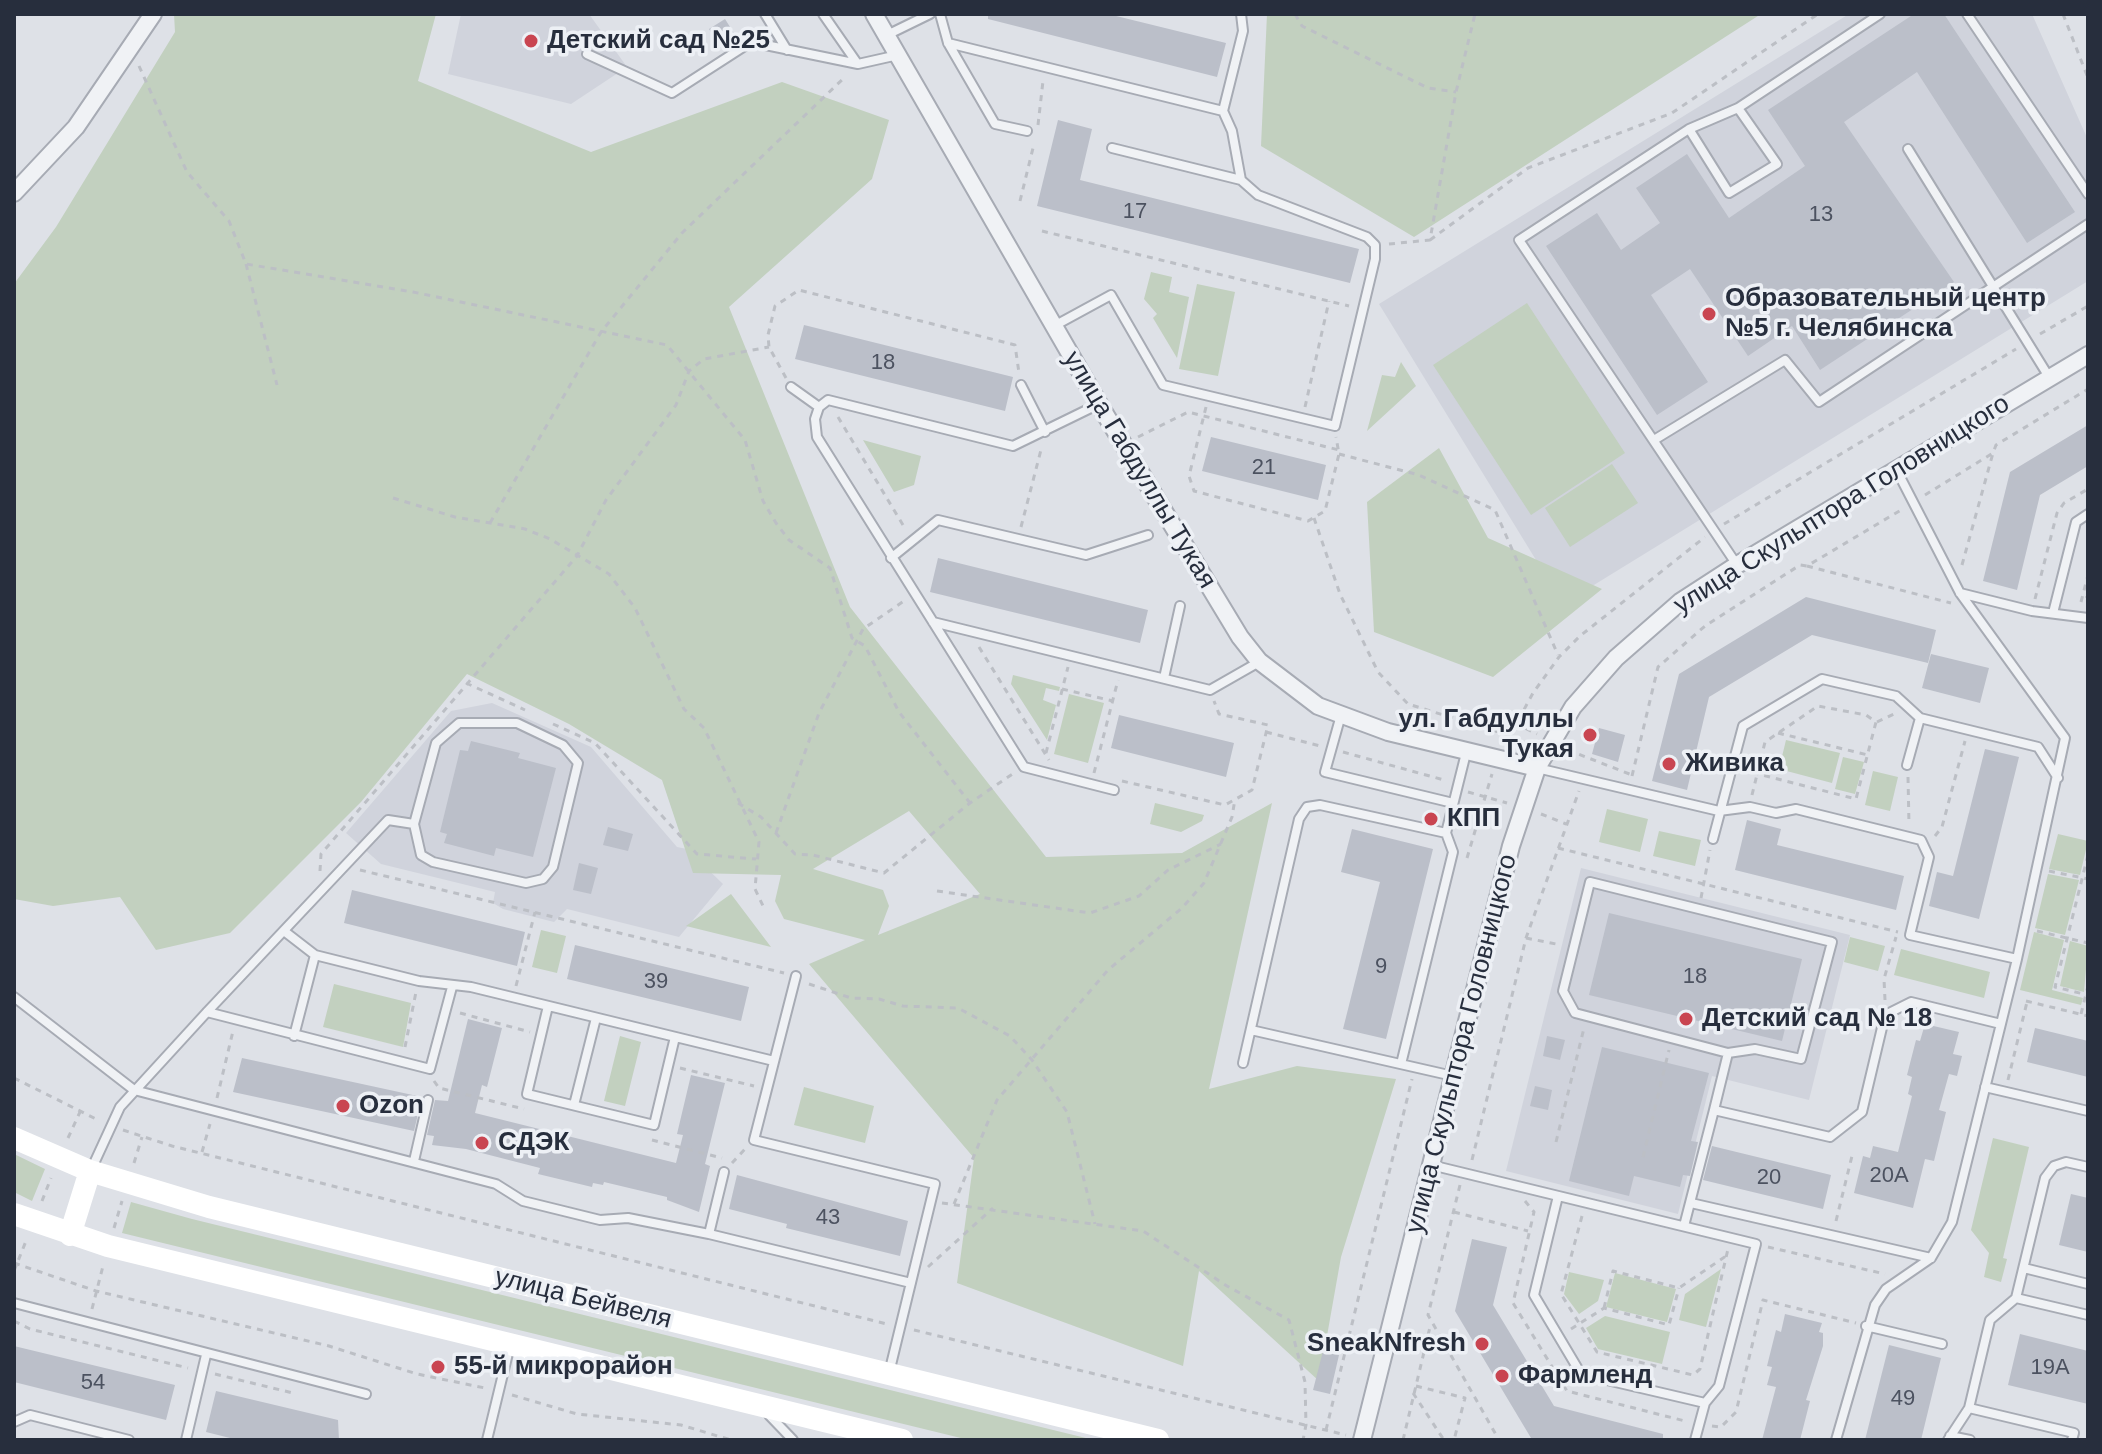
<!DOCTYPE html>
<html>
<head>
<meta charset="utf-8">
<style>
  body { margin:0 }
  #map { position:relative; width:2102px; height:1454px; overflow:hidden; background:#dee1e7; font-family:Arial,sans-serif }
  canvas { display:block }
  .frame { position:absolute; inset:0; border:16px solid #272e3d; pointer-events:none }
</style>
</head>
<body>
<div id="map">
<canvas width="2102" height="1454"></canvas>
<div class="frame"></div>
</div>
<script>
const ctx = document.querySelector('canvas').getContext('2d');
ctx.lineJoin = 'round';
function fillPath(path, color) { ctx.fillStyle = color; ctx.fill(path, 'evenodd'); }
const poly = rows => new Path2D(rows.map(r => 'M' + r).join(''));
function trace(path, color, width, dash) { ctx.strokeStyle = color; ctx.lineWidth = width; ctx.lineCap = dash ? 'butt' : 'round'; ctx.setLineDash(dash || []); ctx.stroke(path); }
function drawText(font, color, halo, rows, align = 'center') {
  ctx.font = font + ' Arial,sans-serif'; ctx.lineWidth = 7; ctx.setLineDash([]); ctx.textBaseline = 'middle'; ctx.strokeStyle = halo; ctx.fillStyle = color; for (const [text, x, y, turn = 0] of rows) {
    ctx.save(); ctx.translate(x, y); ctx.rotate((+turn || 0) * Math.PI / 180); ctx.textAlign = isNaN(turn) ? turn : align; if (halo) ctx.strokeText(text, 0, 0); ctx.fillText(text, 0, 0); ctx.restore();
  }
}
const built = poly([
  [461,14,589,14,627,67,571,104,448,74],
  [1849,14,2032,14,2088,140,2088,281,1563,604,1379,304],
  [492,703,591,747,677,847,687,849,723,884,679,937,567,909,554,922,503,909,493,903,495,892,381,864,346,833,451,711],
  [1581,868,1850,935,1809,1100,1712,1076,1678,1214,1506,1171]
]);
const green = poly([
  [174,14,436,14,418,81,591,152,782,82,889,120,872,179,729,307,850,607,1046,857,1182,853,1272,803,1209,1089,1297,1066,1396,1079,1341,1257,1319,1381,1199,1271,1183,1366,957,1283,974,1158,809,964,865,940,784,919,775,901,781,875,693,873,662,780,569,724,467,674,361,802,230,933,156,950,120,897,53,906,14,899,14,284,56,227,175,32],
  [909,811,980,894,878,935,889,906,883,890,813,869],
  [1267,14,1761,14,1414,237,1261,146],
  [1151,272,1172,277,1169,292,1189,297,1177,358,1153,318,1157,314,1144,299],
  [1197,284,1235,292,1218,376,1179,369],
  [1527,303,1625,453,1531,515,1433,365],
  [1401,362,1416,386,1367,431,1382,375,1395,377],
  [863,440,921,456,914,485,894,492],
  [1439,448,1488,538,1602,589,1493,677,1374,632,1367,502],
  [1612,464,1638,503,1570,547,1545,508],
  [1013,675,1060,687,1059,691,1046,688,1043,700,1056,705,1047,740,1011,684],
  [1069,694,1104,703,1088,763,1054,754],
  [1786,740,1840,753,1832,783,1779,769],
  [1843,757,1864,762,1855,794,1835,789],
  [1873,771,1898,777,1890,811,1865,805],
  [1155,803,1204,815,1202,821,1181,832,1150,824],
  [1607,809,1648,819,1640,852,1599,842],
  [1659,831,1701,840,1695,866,1653,856],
  [2058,834,2088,841,2080,875,2049,869],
  [2048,874,2079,880,2065,935,2035,928],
  [731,894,771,947,686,926],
  [541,930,566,936,557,973,532,967],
  [2034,932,2064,940,2052,990,2083,998,2081,1005,2020,990],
  [1850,937,1885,946,1878,971,1844,962],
  [2070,941,2088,946,2084,992,2060,986],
  [1901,949,1990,972,1984,998,1894,975],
  [334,984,411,1003,403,1047,323,1027],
  [620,1036,641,1042,625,1106,604,1101],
  [804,1087,874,1106,865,1143,794,1125],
  [1993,1138,2029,1147,2003,1258,2007,1259,2001,1282,1984,1277,1989,1253,1971,1230],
  [14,1154,45,1169,32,1201,14,1192],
  [131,1202,192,1219,1094,1440,969,1440,122,1233],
  [1721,1269,1706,1327,1679,1320,1685,1294],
  [1569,1272,1604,1280,1598,1301,1579,1314,1564,1294],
  [1615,1273,1676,1289,1667,1322,1606,1307],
  [1605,1316,1670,1332,1662,1364,1598,1349,1586,1328]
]);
const building = poly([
  [988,14,1108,14,1226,43,1217,77,988,19],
  [1914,14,1944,14,2075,212,2027,243,1917,72,1844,122,1954,282,1820,370,1792,326,1748,356,1690,269,1651,295,1708,382,1657,415,1546,246,1597,213,1621,250,1660,223,1636,188,1687,154,1729,218,1805,166,1768,110],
  [725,19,737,38,721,48,709,29],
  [1058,120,1092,129,1080,180,1359,249,1350,283,1037,206],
  [804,325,1013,377,1005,411,795,359],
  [2088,425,2088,466,2040,495,2017,590,1983,581,2010,472],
  [1211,437,1326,465,1318,500,1202,471],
  [938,558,1148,610,1140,643,930,592],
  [1806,597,1936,630,1928,663,1812,635,1709,697,1687,790,1652,781,1679,674],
  [1931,654,1989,668,1980,703,1922,688],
  [1119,715,1234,743,1226,777,1111,748],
  [1599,728,1625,735,1618,762,1592,754],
  [471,741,520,753,518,758,556,768,533,857,496,848,494,856,444,843,447,834,440,832,460,750,468,751],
  [1985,749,2019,757,1979,919,1929,906,1937,872,1953,876],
  [1747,820,1781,829,1777,845,1904,876,1896,910,1735,870],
  [608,827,633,834,628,851,603,845],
  [1352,829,1433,849,1386,1039,1343,1029,1380,882,1341,872],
  [579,863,598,868,591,894,573,890],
  [352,890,525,932,517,966,344,923],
  [1609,913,1802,959,1782,1041,1589,995],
  [575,945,749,987,741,1021,567,979],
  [468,1019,502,1028,487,1087,482,1085,475,1113,676,1163,683,1135,677,1134,691,1075,725,1083,705,1164,710,1166,699,1212,667,1200,667,1197,604,1182,603,1185,593,1183,592,1187,538,1174,540,1168,466,1149,432,1145,434,1136,427,1135,435,1100,448,1101],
  [1925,1024,1959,1032,1953,1054,1962,1056,1957,1076,1949,1074,1939,1110,1946,1112,1934,1161,1925,1159,1913,1208,1854,1193,1863,1156,1870,1158,1873,1146,1898,1152,1912,1096,1908,1094,1912,1077,1907,1075,1916,1040,1920,1041],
  [2035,1028,2088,1041,2088,1077,2027,1062],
  [1547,1036,1565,1040,1560,1060,1543,1056],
  [1602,1047,1709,1073,1691,1141,1698,1142,1690,1176,1683,1175,1680,1187,1634,1176,1629,1196,1569,1181],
  [242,1058,422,1097,414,1131,233,1092],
  [1535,1086,1552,1090,1548,1110,1530,1106],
  [1712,1146,1831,1175,1823,1209,1703,1180],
  [737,1175,908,1221,900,1256,786,1228,787,1224,729,1209],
  [2071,1194,2088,1198,2088,1252,2059,1245],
  [1472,1239,1507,1247,1493,1305,1554,1406,1663,1434,1663,1440,1531,1438,1455,1311],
  [1785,1314,1822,1323,1819,1332,1823,1333,1823,1346,1806,1400,1810,1401,1800,1440,1762,1440,1776,1387,1767,1385,1772,1367,1767,1366,1776,1330,1781,1332],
  [2020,1334,2088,1351,2088,1404,2008,1385],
  [1889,1345,1941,1358,1921,1440,1865,1440],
  [14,1346,175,1385,166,1420,14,1382],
  [1323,1351,1339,1355,1330,1394,1313,1390],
  [216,1391,338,1420,339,1440,238,1440,206,1432]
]);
const path = poly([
  [1295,14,1302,26,1428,88,1456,92],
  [2063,14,2088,78],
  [139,66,187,172,229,221,246,264,413,292,667,345,745,440,763,501,776,523,789,540,830,568,852,638,865,646,899,712,970,803],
  [1038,125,1043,81],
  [1020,201,1034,144],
  [1042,231,1349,306],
  [1430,240,1528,168,1672,113,1818,14],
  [1389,244,1430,240,1456,92,1475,14],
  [246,264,277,385],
  [2040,334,2088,306],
  [786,378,769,347,768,335,775,306,799,290,1015,345,1019,373],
  [1206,407,1189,476,1194,491,1308,521,1325,511,1339,454,1336,437],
  [1305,407,1329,301],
  [838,417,906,530],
  [1138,437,1188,412,1339,450],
  [1339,454,1419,475,1495,510,1558,655],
  [1925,495,1993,453,1996,445,2088,389],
  [393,498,455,517,525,529,550,539,609,574,635,608,684,709,704,728,759,842,755,889,764,908],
  [1314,518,1340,594,1378,672,1408,704,1508,735],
  [490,523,601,332,682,233,846,76],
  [1724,524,2016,349],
  [1021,527,1042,446],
  [1962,565,1993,453],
  [1807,566,1951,603],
  [2086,598,2088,596],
  [2035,599,2057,513,2064,503,2088,489],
  [2081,602,2088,575],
  [979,647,1049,760],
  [466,683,525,710],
  [1062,689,1113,701],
  [1877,722,1896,713],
  [1515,723,1537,734],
  [553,724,595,743,697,854,756,859],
  [1266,732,1320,746],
  [1778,733,1868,755],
  [1507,741,1533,693,1559,657,1580,636,1705,537],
  [1568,750,1632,775],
  [1343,752,1444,780],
  [1046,753,1068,667],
  [1094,773,1118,680],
  [1632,776,1658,667,1705,626,1800,565,1807,566,1901,510],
  [1908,777,1909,825],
  [1122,781,1225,805,1252,790,1268,725,1219,714,1214,701],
  [1468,792,1507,803],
  [1752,795,1765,742,1818,706,1866,715,1876,722,1856,799,1758,774],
  [738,803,761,817,795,854,813,855,884,873,970,803,1014,773],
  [1541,814,1566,824],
  [776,833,819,713,863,629,904,601],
  [1935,836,1942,827,1965,741],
  [1558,848,1898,932],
  [2088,855,2055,987,2088,995],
  [1467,858,1492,774],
  [360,870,784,973],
  [320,871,321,854,577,556,606,500,676,405,689,371,704,359,769,347],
  [2049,871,2088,879],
  [937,891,1090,913,1139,896,1168,870,1221,844],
  [1701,898,1710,850],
  [2037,931,2088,943],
  [1526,938,1561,945],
  [809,984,851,998,879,999,903,1006,958,1008,1010,1036,1032,1060,1067,1112,1095,1224],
  [516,986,535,912],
  [1885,1000,1884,979,1896,937],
  [2026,1001,2088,1016],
  [460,1013,530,1032],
  [2081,1014,2088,986],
  [405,1047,416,992],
  [680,1068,754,1086],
  [14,1078,98,1120],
  [2008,1080,2027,1002],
  [434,1081,439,1088,524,1109],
  [217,1098,233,1031],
  [123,1130,172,1146,887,1324],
  [68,1138,80,1112],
  [652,1140,722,1158],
  [1556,1142,1584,1028],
  [202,1152,210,1124],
  [1643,1157,1669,1050],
  [1472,1160,1526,938,1579,791],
  [134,1163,142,1137],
  [732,1163,746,1148],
  [1460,1185,1428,1315,1499,1440],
  [42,1201,51,1178],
  [1525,1201,1534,1212,1513,1303,1567,1391,1685,1421],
  [942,1203,1143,1231,1227,1286,1289,1320,1305,1382,1306,1425,1303,1440],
  [954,1204,997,1100,1108,970,1182,908,1204,883,1232,817,1235,799],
  [1454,1212,1528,1231],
  [1582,1216,1561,1294,1597,1352,1693,1375,1700,1369,1728,1249],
  [1836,1221,1852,1156],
  [114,1228,122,1201],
  [1768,1247,1885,1274],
  [14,1263,96,1291,329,1346,417,1374,485,1388],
  [928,1267,993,1208],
  [14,1271,26,1241],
  [1604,1308,1613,1271,1679,1288,1726,1256],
  [92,1309,103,1266],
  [14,1321,30,1329,188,1368],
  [1571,1329,1604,1308,1669,1325,1679,1288],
  [914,1330,1346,1435],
  [215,1374,293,1393],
  [1416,1386,1465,1398,1454,1440],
  [1413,1393,1444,1440],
  [512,1395,577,1414,681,1425,731,1440],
  [1712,1426,1721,1427,1736,1412,1763,1300,1856,1323],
  [1326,1430,1412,1079],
  [1403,1440,1430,1327]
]);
const lane = poly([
  [765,14,787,50],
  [823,14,857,63],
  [940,14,948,43,995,124,1027,131],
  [1967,14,2088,194],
  [887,35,930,14],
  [948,43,1223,111,1232,131,1241,180,1258,195,1367,237,1375,245,1375,259,1335,426,1163,385,1111,295,1054,326],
  [587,54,672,93,751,42,858,64,898,55],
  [1223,111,1243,31,1241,14],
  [1689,129,1729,193,1777,164,1738,108],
  [1112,148,1241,180],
  [1908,149,2049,377],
  [1021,385,1045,432],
  [791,387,819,407],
  [1099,404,1013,446,828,400,819,407,815,419,817,437,1024,767,1114,790],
  [1654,440,1785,360,1819,402,2088,224],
  [891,558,938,520,1086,555,1148,535],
  [1737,565,1519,240,1689,129,1738,108,1880,14],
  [1960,593,2032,611,2088,618],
  [2053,613,2076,522,2088,514],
  [933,622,1210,690,1259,662],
  [1164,678,1180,606],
  [1341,715,1325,772,1453,803],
  [1907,765,1920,718],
  [1537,768,1719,811,1750,807,1776,813,1796,809,1921,840,1929,857,1910,935,2017,959],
  [1713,839,1743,726,1822,679,1896,696,1920,718,2038,747,2058,778],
  [284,931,315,955,419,981,471,987,774,1061],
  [796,976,754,1140,935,1184,889,1373],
  [14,997,134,1090,496,1184,523,1201,600,1220,628,1218,709,1234,911,1283],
  [548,1006,527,1094,654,1125,675,1037],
  [207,1012,430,1069,452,987],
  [1251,1030,1453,1076],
  [294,1036,315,955],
  [1243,1063,1299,819,1307,807,1320,805,1446,833,1466,753],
  [1401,1064,1453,852,1446,833],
  [1985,1087,2088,1111],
  [574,1105,596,1018],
  [1714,1110,1728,1053,1755,1049,1801,1059,1832,942,1590,882,1563,991,1575,1013,1728,1053],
  [414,1161,428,1100],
  [1431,1165,1756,1244,1719,1386,1705,1403,1695,1440],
  [91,1170,120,1107,207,1012,388,820,414,824,436,743,459,723,517,723,563,745,578,763,553,867,543,879,526,883,433,862,421,855,414,824],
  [1558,1196,1534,1295,1581,1374,1705,1403],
  [1691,1203,1931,1258],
  [1684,1226,1714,1110,1830,1137,1862,1112,1885,1015,1911,1002,2001,1024],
  [709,1234,724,1172],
  [2024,1268,2088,1284],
  [2016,1298,2088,1315],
  [14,1303,366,1394],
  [1866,1326,1942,1344],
  [1969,1408,2074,1433,2072,1440],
  [769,1415,793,1440],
  [14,1422,30,1415,129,1440],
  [1950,1436,1970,1440],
  [186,1440,206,1355],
  [487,1440,510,1345],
  [1836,1440,1875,1305,1886,1289,1931,1258,1952,1222,2017,959,2065,738,1960,593,1896,469],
  [1948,1440,1969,1408,1990,1320,2016,1298,2045,1178,2054,1166,2066,1162,2088,1167]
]);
const street = poly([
  [874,14,1099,404,1240,637,1259,661,1318,706,1388,732,1537,768],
  [14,193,76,127,153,14],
  [1362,1440,1511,846,1537,768,1573,707,1616,658,1680,602,1737,565,2088,355]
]);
const secondary = poly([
  [14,1138,90,1171,209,1207,1158,1440],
  [14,1214,108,1246,902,1440],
  [70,1235,90,1171]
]);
const markers = [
  [531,41,8,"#c94551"],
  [1709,314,8,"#c94551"],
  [1590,735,8,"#c94551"],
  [1669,764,8,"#c94551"],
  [1431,819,8,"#c94551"],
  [1686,1019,8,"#c94551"],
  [343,1106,8,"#c94551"],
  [482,1143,8,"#c94551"],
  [1482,1344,8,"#c94551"],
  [438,1367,8,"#c94551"],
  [1502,1376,8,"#c94551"]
];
const numberNames = [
  ["17",1135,212],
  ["13",1821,215],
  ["18",883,363],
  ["21",1264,468],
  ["9",1381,967],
  ["18",1695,977],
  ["39",656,982],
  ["20А",1889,1176],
  ["20",1769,1178],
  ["43",828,1218],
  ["19А",2050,1368],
  ["54",93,1383],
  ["49",1903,1399]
];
const poiNames = [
  ["Детский сад №25",547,41],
  ["Образовательный центр",1725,299],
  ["№5 г. Челябинска",1725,329],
  ["ул. Габдуллы",1574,720,"right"],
  ["Тукая",1574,750,"right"],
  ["Живика",1685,764],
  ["КПП",1447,819],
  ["Детский сад № 18",1702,1019],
  ["Ozon",359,1106],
  ["СДЭК",498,1143],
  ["SneakNfresh",1466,1344,"right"],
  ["55-й микрорайон",454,1367],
  ["Фармленд",1518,1376]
];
const streetNames = [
  ["улица Габдуллы Тукая",1139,470,59],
  ["улица Скульптора Головницкого",1842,505,-32],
  ["улица Скульптора Головницкого",1462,1044,-76],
  ["улица Бейвеля",583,1299,14]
];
fillPath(built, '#d0d3dc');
fillPath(green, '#c2d0bf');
fillPath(building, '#bbbfc9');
trace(lane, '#a7abb4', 12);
trace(street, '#a7abb4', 20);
trace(path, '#bcbfc5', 3, [6, 6]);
trace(lane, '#f0f2f5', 8);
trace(street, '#f0f2f5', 16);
trace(secondary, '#fff', 22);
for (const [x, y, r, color] of markers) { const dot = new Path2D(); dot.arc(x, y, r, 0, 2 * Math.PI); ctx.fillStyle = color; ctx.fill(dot); trace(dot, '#edf0f5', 3); }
drawText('22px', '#4c5260', null, numberNames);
drawText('bold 26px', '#272e3d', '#edf0f5', poiNames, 'left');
drawText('26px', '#272e3d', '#edf0f5', streetNames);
</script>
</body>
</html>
